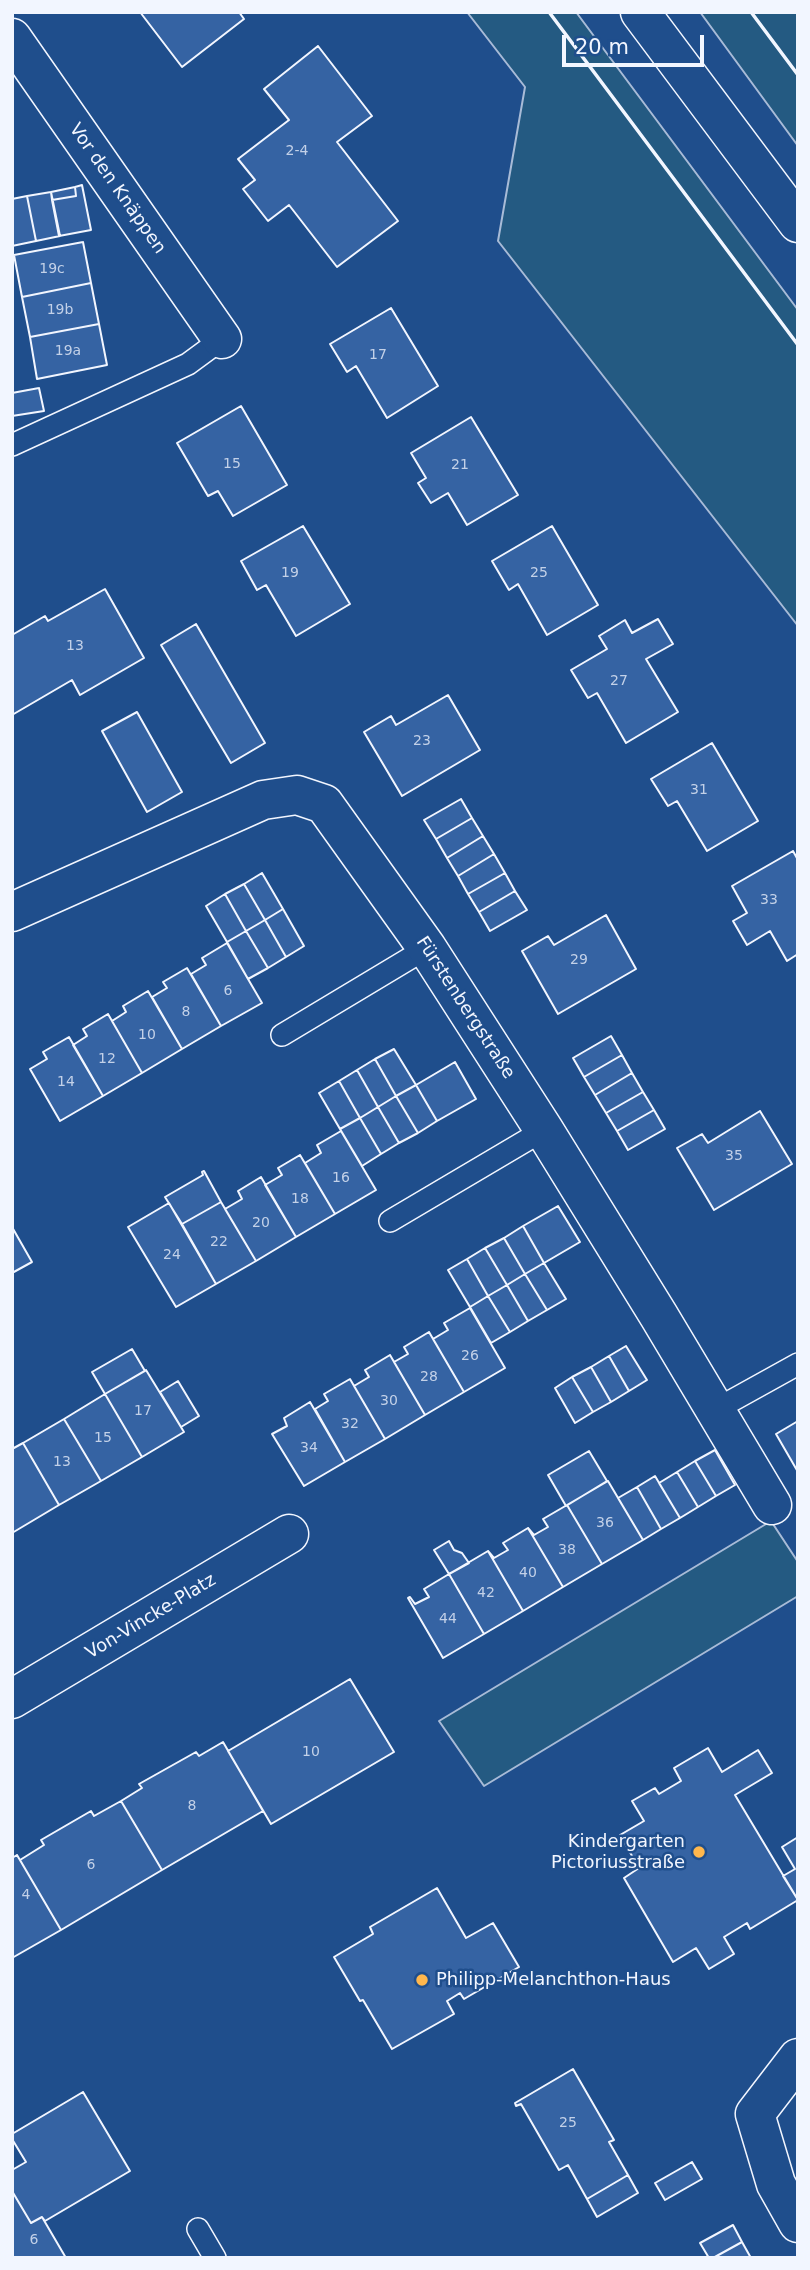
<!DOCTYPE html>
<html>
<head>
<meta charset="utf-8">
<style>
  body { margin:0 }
  #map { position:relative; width:810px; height:2270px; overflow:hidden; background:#1f4e8c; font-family:"DejaVu Sans",sans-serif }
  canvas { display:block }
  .frame { position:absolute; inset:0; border:14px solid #f2f6ff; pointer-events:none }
  .scale { position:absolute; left:562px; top:35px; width:142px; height:32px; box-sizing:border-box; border:4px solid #f2f6ff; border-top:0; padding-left:9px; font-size:21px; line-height:24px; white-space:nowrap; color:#f2f6ff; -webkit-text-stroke:5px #1f4e8c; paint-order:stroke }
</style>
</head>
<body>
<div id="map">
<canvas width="810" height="2270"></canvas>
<div class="frame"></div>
<div class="scale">20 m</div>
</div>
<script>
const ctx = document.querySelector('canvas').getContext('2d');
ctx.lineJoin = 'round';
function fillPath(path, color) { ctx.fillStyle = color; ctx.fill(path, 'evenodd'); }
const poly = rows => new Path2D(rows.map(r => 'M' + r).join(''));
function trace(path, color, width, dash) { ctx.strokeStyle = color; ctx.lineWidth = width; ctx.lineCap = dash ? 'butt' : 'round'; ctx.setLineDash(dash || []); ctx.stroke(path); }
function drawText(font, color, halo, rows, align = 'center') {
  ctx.font = font + ' "DejaVu Sans",sans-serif'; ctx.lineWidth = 5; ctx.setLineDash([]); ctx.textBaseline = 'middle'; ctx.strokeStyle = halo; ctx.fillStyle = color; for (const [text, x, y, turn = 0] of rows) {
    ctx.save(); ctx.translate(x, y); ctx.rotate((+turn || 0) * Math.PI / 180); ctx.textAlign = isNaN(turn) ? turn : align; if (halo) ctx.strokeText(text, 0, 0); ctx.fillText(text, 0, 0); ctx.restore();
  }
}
const green = poly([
  [467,12,576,12,798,310,798,626,498,241,525,87,467,12],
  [700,12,798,12,798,146,700,12],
  [771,1521,798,1562,798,1596,484,1786,439,1721,771,1521]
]);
const building = poly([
  [140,12,239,12,244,19,182,67,140,12],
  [318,46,372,116,337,142,398,221,337,267,289,205,268,221,243,189,255,180,238,159,289,120,264,89,318,46],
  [82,185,91,230,59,236,52,200,76,196,75,187,82,185],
  [75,187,76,196,52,200,51,192,75,187],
  [51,192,60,236,36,241,27,196,51,192],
  [27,196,36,241,12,246,12,199,27,196],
  [83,242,91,283,22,297,14,255,83,242],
  [91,283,99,324,30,337,22,297,91,283],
  [391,308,438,386,387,418,356,366,347,372,330,344,391,308],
  [99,324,107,365,37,379,30,337,99,324],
  [39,388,44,411,12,416,12,393,39,388],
  [241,406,287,485,233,516,218,491,208,496,177,443,241,406],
  [471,417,518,495,467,525,448,493,431,503,418,483,426,478,411,453,471,417],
  [303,526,350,604,296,636,266,585,257,590,241,561,303,526],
  [552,526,598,605,547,635,518,584,509,590,492,561,552,526],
  [105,589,144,658,80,695,72,680,12,715,12,635,45,616,48,621,105,589],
  [658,619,673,644,646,659,678,712,626,743,597,693,588,698,571,670,607,649,599,636,625,620,632,633,658,619],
  [196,624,265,743,231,763,161,645,196,624],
  [448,695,480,750,402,796,364,732,391,716,396,725,448,695],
  [137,712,182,792,147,812,102,731,137,712],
  [712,743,758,821,707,851,677,801,668,806,651,779,712,743],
  [461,799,472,818,436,839,424,820,461,799],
  [472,818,483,836,447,858,436,839,472,818],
  [483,836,494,854,458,876,447,858,483,836],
  [793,851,798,860,798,954,787,961,770,931,747,945,733,921,747,913,732,886,793,851],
  [494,854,505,873,468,894,458,876,494,854],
  [262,873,283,909,265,920,244,884,262,873],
  [505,873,515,891,479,912,468,894,505,873],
  [244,884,265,920,246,931,225,894,244,884],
  [515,891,527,910,490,931,479,912,515,891],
  [225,894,246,931,227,942,206,906,225,894],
  [283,909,304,946,286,957,265,920,283,909],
  [606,915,636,969,558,1014,522,951,548,936,554,945,606,915],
  [265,920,286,957,268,968,246,931,265,920],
  [246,931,268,968,248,979,227,942,246,931],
  [227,943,262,1003,221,1026,191,974,206,965,202,958,227,943],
  [187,968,221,1026,182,1049,152,997,167,988,163,982,187,968],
  [148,991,182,1049,142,1073,112,1021,126,1012,123,1006,148,991],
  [108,1014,142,1073,103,1096,73,1045,87,1036,83,1029,108,1014],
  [611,1036,622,1055,584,1077,573,1058,611,1036],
  [69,1037,103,1096,60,1121,30,1069,47,1059,43,1052,69,1037],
  [394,1049,416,1085,396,1096,375,1059,394,1049],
  [622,1055,632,1073,595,1095,584,1077,622,1055],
  [375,1059,396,1096,378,1107,357,1070,375,1059],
  [455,1062,476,1099,437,1121,416,1085,455,1062],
  [357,1070,378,1107,360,1118,339,1081,357,1070],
  [632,1073,643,1092,606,1113,595,1095,632,1073],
  [339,1081,360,1118,340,1129,319,1093,339,1081],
  [416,1085,437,1121,418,1133,396,1096,416,1085],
  [643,1092,654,1110,617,1131,606,1113,643,1092],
  [396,1096,418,1133,399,1143,378,1107,396,1096],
  [378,1107,399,1143,381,1154,360,1118,378,1107],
  [654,1110,665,1129,628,1150,617,1131,654,1110],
  [760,1111,792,1164,714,1210,677,1148,702,1134,708,1143,760,1111],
  [360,1118,381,1154,362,1166,340,1129,360,1118],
  [341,1131,376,1190,335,1214,305,1163,321,1153,317,1145,341,1131],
  [300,1155,335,1214,296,1237,265,1185,282,1175,278,1168,300,1155],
  [204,1171,221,1202,182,1224,165,1197,203,1175,202,1172,204,1171],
  [261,1177,296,1237,256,1261,225,1209,242,1199,238,1191,261,1177],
  [221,1202,256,1261,216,1284,182,1224,221,1202],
  [169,1203,216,1284,176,1307,128,1227,169,1203],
  [558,1206,580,1242,544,1263,523,1226,558,1206],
  [523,1226,544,1263,525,1274,504,1238,523,1226],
  [12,1227,32,1262,12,1273,12,1227],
  [504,1238,525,1274,507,1285,485,1248,504,1238],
  [485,1248,507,1285,488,1296,467,1259,485,1248],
  [467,1259,488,1296,470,1307,448,1270,467,1259],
  [544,1263,566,1299,547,1310,525,1274,544,1263],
  [525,1274,547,1310,528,1321,507,1285,525,1274],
  [507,1285,528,1321,510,1332,488,1296,507,1285],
  [488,1296,510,1332,491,1343,470,1307,488,1296],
  [470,1308,505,1368,464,1392,433,1339,448,1330,444,1323,470,1308],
  [429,1332,464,1392,425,1415,394,1362,408,1354,404,1347,429,1332],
  [626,1346,647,1380,629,1391,609,1356,626,1346],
  [132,1349,145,1371,105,1394,92,1372,132,1349],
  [390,1355,425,1415,385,1439,354,1386,369,1377,365,1370,390,1355],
  [609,1356,629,1391,611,1402,591,1367,609,1356],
  [591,1367,611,1402,593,1412,572,1377,591,1367],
  [146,1370,184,1432,142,1457,105,1394,146,1370],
  [572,1377,593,1412,575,1423,555,1388,572,1377],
  [350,1379,385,1439,345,1462,315,1409,328,1401,324,1394,350,1379],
  [178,1381,199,1416,181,1427,160,1392,178,1381],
  [105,1394,142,1457,101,1481,64,1419,105,1394],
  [310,1402,345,1462,304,1486,272,1434,287,1426,284,1418,310,1402],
  [64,1419,101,1481,59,1505,23,1443,64,1419],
  [798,1421,798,1472,776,1434,798,1421],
  [23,1443,59,1505,12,1533,12,1449,23,1443],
  [715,1450,735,1485,716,1496,695,1461,715,1450],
  [589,1451,607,1481,566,1506,548,1475,589,1451],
  [695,1461,716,1496,698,1507,677,1472,695,1461],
  [677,1472,698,1507,680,1518,659,1483,677,1472],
  [655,1476,680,1518,661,1529,637,1487,655,1476],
  [608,1481,643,1540,602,1564,567,1505,608,1481],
  [637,1487,661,1529,643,1540,618,1498,637,1487],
  [567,1505,602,1564,563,1587,528,1528,534,1535,548,1527,543,1519,567,1505],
  [528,1528,563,1587,523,1611,488,1551,494,1558,508,1550,503,1543,528,1528],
  [449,1541,454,1550,462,1553,469,1563,449,1574,434,1550,449,1541],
  [488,1551,523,1611,484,1634,449,1574,488,1551],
  [449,1574,484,1634,443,1658,408,1598,410,1597,415,1604,429,1597,424,1589,449,1574],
  [350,1679,394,1752,271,1824,228,1751,350,1679],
  [223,1742,263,1811,162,1870,121,1801,142,1788,139,1784,196,1752,199,1756,223,1742],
  [708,1748,722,1772,758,1750,772,1773,735,1795,798,1900,750,1929,747,1923,724,1937,734,1954,709,1969,696,1948,673,1962,624,1878,639,1868,620,1835,644,1821,632,1801,655,1788,659,1794,681,1781,674,1768,708,1748],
  [121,1801,162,1870,61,1930,20,1860,44,1845,41,1840,91,1811,94,1816,121,1801],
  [798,1837,798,1900,783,1876,795,1869,782,1847,798,1837],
  [17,1855,61,1930,12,1958,12,1858,17,1855],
  [437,1888,466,1938,493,1923,519,1967,464,1999,460,1993,447,2001,454,2014,392,2049,363,2000,360,2001,334,1957,373,1934,370,1927,437,1888],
  [573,2069,614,2140,609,2142,628,2175,587,2199,568,2165,559,2170,521,2104,516,2106,515,2103,573,2069],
  [83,2092,130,2171,45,2221,42,2217,31,2223,12,2191,12,2170,26,2162,12,2139,12,2134,83,2092],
  [692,2162,702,2179,665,2200,655,2183,692,2162],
  [628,2175,638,2193,597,2217,587,2199,628,2175],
  [12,2191,31,2223,42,2217,66,2258,12,2258,12,2191],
  [733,2225,742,2242,713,2258,709,2258,700,2243,733,2225],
  [742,2242,751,2258,713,2258,742,2242]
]);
const lane = poly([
  [12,445,188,364,222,339],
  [282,1035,427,948],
  [390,1221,544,1130],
  [715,1410,798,1364],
  [198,2229,215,2258]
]);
const street = poly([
  [12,38,222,339],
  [12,912,263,800,297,795,324,804,427,948,544,1130,659,1316,772,1505],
  [12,1699,289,1534],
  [798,2058,755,2114,776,2184,798,2223]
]);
const secondary = poly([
  [640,12,798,223]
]);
const wall = poly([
  [549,12,798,345],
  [751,12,798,75]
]);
const markers = [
  [699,1852,7,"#ffb74d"],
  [422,1980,7,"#ffb74d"]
];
const numberNames = [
  ["2-4",297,151],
  ["19c",52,269],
  ["19b",60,310],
  ["19a",68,351],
  ["17",378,355],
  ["15",232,464],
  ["21",460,465],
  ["19",290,573],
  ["25",539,573],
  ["13",75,646],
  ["27",619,681],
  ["23",422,741],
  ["31",699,790],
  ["33",769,900],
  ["29",579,960],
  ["6",228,991],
  ["8",186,1012],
  ["10",147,1035],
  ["12",107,1059],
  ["14",66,1082],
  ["35",734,1156],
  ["16",341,1178],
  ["18",300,1199],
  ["20",261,1223],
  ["22",219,1242],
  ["24",172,1255],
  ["26",470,1356],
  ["28",429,1377],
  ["30",389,1401],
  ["17",143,1411],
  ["32",350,1424],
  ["15",103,1438],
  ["34",309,1448],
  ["13",62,1462],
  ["36",605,1523],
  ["38",567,1550],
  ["40",528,1573],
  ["42",486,1593],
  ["44",448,1619],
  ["10",311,1752],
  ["8",192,1806],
  ["6",91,1865],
  ["4",26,1895],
  ["25",568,2123],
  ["6",34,2240]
];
const streetNames = [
  ["Vor den Knäppen",117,189,55],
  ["Fürstenbergstraße",465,1008,57],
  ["Von-Vincke-Platz",151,1617,-31]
];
const poiNames = [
  ["Kindergarten",685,1842],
  ["Pictoriusstraße",685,1863],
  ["Philipp-Melanchthon-Haus",436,1980,"left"]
];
fillPath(green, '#245a82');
trace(green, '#a8bbd7', 2);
fillPath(building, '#3563a3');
trace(building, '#f2f6ff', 2);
trace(lane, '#f2f6ff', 24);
trace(street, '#f2f6ff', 41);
trace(secondary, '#f2f6ff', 41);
trace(lane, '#1f4e8c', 21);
trace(street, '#1f4e8c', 38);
trace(secondary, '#1f4e8c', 38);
trace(wall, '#f2f6ff', 3.5);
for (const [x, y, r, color] of markers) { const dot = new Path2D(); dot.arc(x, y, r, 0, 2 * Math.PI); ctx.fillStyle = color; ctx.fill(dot); trace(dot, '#1f4e8c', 2.5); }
drawText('14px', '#c3d1e8', null, numberNames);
drawText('18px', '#f2f6ff', '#1f4e8c', streetNames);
drawText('18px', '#f2f6ff', '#1f4e8c', poiNames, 'right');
</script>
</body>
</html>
